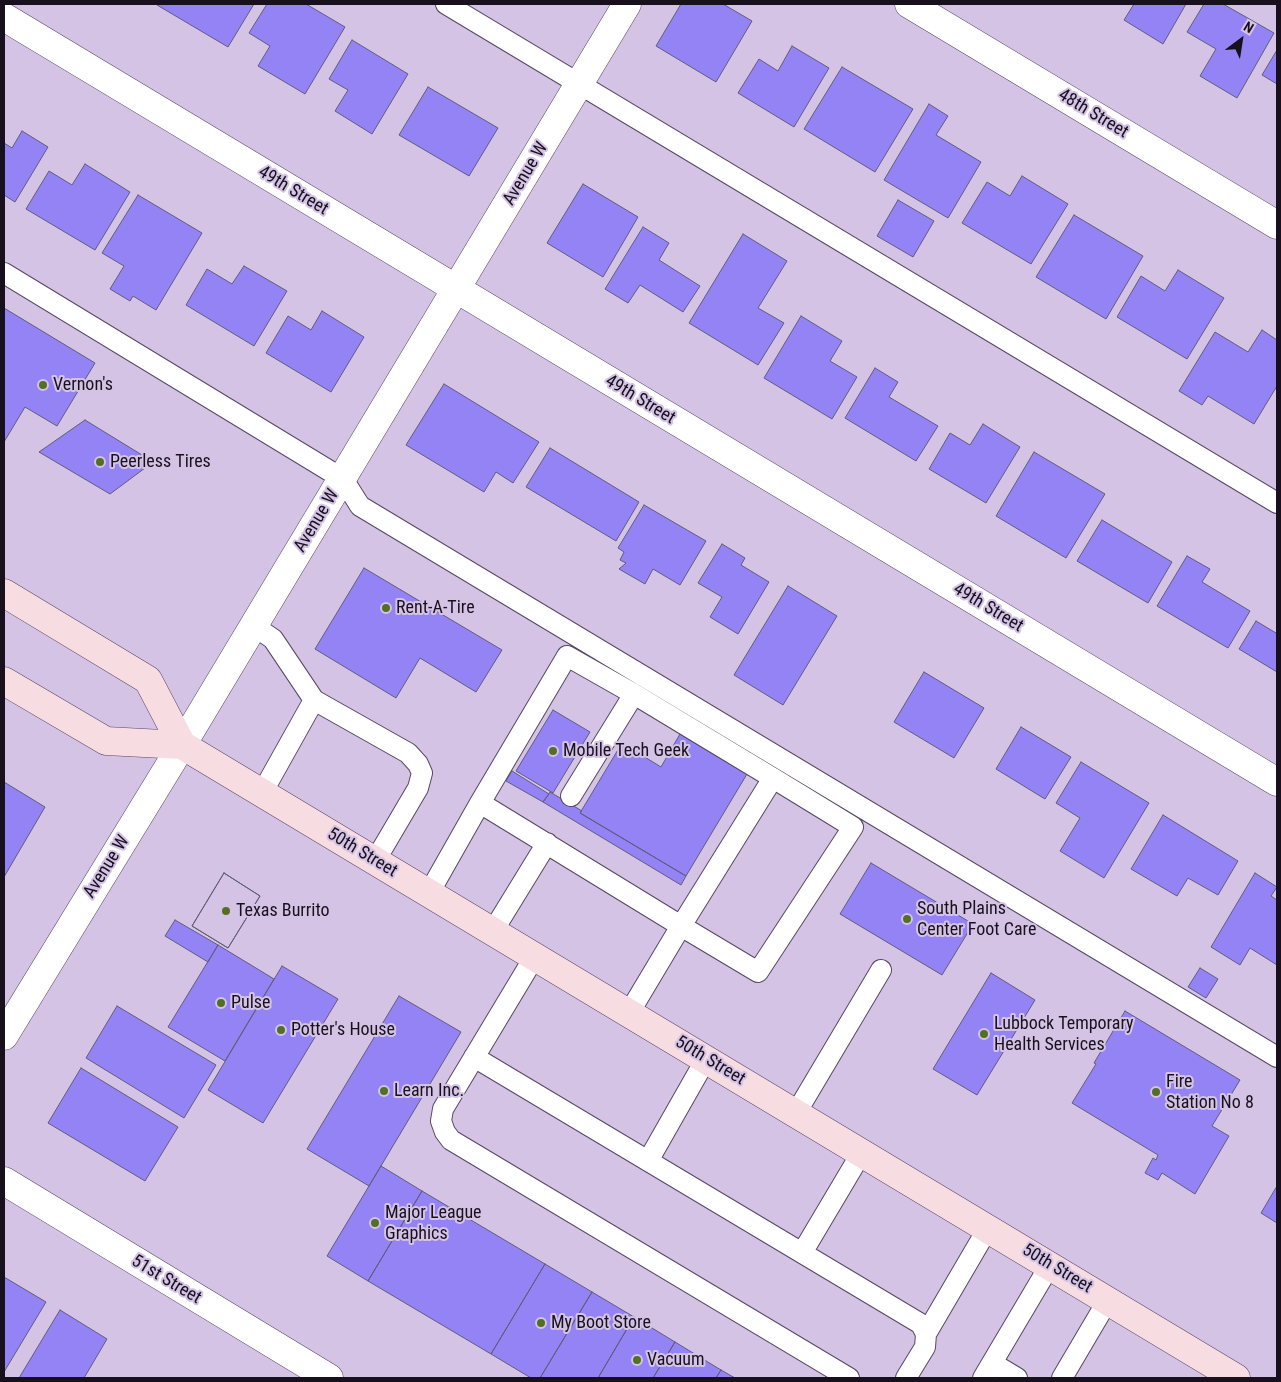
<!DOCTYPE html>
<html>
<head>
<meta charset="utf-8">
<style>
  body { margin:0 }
  #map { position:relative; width:1281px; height:1382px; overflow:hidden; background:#d4c3e5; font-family:"Roboto Condensed",sans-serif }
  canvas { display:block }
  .frame { position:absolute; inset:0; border:5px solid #18111d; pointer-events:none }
  .north { position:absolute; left:1216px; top:15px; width:50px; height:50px; -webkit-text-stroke:4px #d4c3e5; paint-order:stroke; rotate:31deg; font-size:14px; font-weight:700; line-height:20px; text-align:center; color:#18111d }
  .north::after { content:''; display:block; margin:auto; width:18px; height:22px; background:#18111d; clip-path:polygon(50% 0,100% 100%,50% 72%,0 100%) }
</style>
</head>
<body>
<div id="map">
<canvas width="1281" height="1382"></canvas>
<div class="frame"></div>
<div class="north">N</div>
</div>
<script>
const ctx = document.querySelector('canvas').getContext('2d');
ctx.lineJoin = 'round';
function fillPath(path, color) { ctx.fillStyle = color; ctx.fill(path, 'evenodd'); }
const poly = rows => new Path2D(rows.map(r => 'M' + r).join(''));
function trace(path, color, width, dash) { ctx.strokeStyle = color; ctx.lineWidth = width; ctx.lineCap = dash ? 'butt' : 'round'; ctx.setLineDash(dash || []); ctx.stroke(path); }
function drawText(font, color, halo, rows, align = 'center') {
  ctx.font = font + ' "Roboto Condensed",sans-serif'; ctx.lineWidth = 4; ctx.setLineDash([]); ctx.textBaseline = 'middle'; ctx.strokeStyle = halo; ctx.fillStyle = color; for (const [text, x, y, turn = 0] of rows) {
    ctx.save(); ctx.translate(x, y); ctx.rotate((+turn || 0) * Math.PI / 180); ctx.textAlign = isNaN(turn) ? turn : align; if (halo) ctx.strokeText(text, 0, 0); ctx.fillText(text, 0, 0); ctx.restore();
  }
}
const building = poly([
  [158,4,254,4,228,47,157,5,158,4],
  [267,4,306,4,345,27,305,94,258,66,270,46,249,33,267,4],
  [681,4,723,4,752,21,716,82,656,46,681,4],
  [1134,4,1186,4,1163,44,1124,20,1134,4],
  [1204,4,1223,4,1274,33,1237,98,1200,76,1216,49,1187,32,1204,4],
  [352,40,408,74,372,134,335,111,348,90,329,79,352,40],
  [792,46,829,68,794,127,738,93,759,59,778,71,792,46],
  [1277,50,1277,84,1262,75,1277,50],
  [842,67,913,109,875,172,804,129,842,67],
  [428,87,498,128,469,176,399,135,428,87],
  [929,104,948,116,936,135,981,162,948,218,884,180,929,104],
  [22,131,48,147,15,202,4,195,4,143,12,148,22,131],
  [85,164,130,192,95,250,26,209,49,171,72,185,85,164],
  [1022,176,1068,204,1031,264,962,223,987,182,1010,196,1022,176],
  [583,184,638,217,603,277,547,243,583,184],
  [138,195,202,233,156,310,133,296,130,301,110,289,124,266,102,253,138,195],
  [898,200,934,221,913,257,877,236,898,200],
  [1074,215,1143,256,1106,319,1036,277,1074,215],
  [643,227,669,243,659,260,700,286,683,312,640,285,628,303,605,289,643,227],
  [743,234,787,261,758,308,784,323,758,365,689,323,743,234],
  [244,266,287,291,254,346,186,305,207,269,232,284,244,266],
  [1178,270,1224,298,1187,359,1117,317,1141,276,1165,291,1178,270],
  [4,308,95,363,57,426,25,407,4,442,4,308],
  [322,311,364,337,331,392,266,353,288,316,311,330,322,311],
  [801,316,842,341,830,361,857,377,832,419,764,378,801,316],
  [1262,330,1277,340,1277,386,1254,424,1208,396,1202,405,1179,391,1215,332,1248,352,1262,330],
  [875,368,898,382,889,397,938,426,916,461,845,418,875,368],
  [444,384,539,442,513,483,496,472,484,492,406,445,444,384],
  [85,420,142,455,145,468,110,494,39,452,85,420],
  [983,424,1020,447,986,503,929,469,950,433,970,445,983,424],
  [550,448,639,502,616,541,526,487,550,448],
  [1034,452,1105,494,1066,558,996,516,1034,452],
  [644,505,706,541,680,585,653,569,645,584,619,569,626,563,620,560,624,552,618,548,644,505],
  [1102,520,1172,562,1148,603,1077,561,1102,520],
  [722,544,745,558,741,565,769,582,738,634,710,617,722,597,698,583,722,544],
  [1187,556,1210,569,1202,582,1250,611,1228,648,1157,606,1187,556],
  [364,568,502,650,476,692,420,658,396,698,315,649,364,568],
  [788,586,837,616,783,705,734,675,788,586],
  [1256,621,1276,633,1277,630,1277,672,1239,649,1256,621],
  [924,672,984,708,954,758,894,722,924,672],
  [553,710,590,732,553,793,516,771,553,710],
  [1021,727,1071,757,1045,799,996,769,1021,727],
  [680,734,747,774,686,876,580,813,622,743,661,767,680,734],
  [1081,762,1149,803,1104,878,1060,851,1080,818,1056,803,1081,762],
  [512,771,549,794,543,802,506,781,512,771],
  [4,782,45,807,4,877,4,782],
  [550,792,582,811,580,813,686,876,681,885,543,802,550,792],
  [1163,815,1238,861,1218,895,1188,878,1177,896,1131,869,1163,815],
  [871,863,973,924,942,975,840,914,871,863],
  [224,873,260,896,228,948,192,926,224,873],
  [224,873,260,896,228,948,192,926,224,873],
  [1255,873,1277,887,1271,896,1277,900,1277,965,1250,948,1240,965,1211,947,1255,873],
  [175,920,218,945,208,962,165,936,175,920],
  [218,945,274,979,225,1061,168,1027,218,945],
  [282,966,338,999,263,1123,208,1090,282,966],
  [1200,968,1218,979,1206,998,1188,987,1200,968],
  [991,973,1035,1000,977,1095,933,1069,991,973],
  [399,996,461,1032,369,1186,307,1149,399,996],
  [117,1006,216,1065,184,1118,86,1058,117,1006],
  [1125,1011,1240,1080,1212,1126,1229,1136,1195,1194,1162,1173,1158,1180,1145,1173,1153,1158,1156,1160,1158,1155,1072,1103,1096,1064,1094,1063,1125,1011],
  [81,1068,178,1127,145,1181,48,1123,81,1068],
  [381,1166,422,1191,368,1281,327,1256,381,1166],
  [1277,1186,1277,1223,1261,1213,1277,1186],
  [422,1191,545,1264,491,1354,368,1281,422,1191],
  [545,1264,592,1292,540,1378,531,1378,491,1354,545,1264],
  [4,1277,46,1302,4,1372,4,1277],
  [592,1292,634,1317,598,1378,540,1378,592,1292],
  [60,1310,107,1339,84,1378,19,1378,60,1310],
  [634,1317,675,1342,653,1378,598,1378,634,1317],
  [675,1342,721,1370,716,1378,653,1378,675,1342],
  [721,1370,735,1378,716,1378,721,1370]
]);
const service = poly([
  [446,4,1277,503],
  [4,273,343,479,360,506,1277,1057],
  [254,626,273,639,314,700],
  [262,793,314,700,408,753,418,764,422,773,418,788,375,861],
  [571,796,634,694,773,778],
  [480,803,681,926,758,972,853,827,773,778,681,926,629,1013],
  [429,893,480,803,567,656,634,694],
  [493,931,547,843],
  [535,956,443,1109,441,1121,445,1132,451,1140,849,1378],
  [474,1057,921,1324,926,1334,925,1347,906,1378],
  [796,1113,881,970],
  [648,1161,706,1059],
  [802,1253,862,1152],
  [926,1334,988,1228],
  [992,1363,1017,1378],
  [983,1378,1050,1265],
  [1062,1378,1108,1300]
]);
const minor = poly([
  [909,4,1277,225],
  [4,17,1277,782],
  [4,1036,182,745,627,4],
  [4,1181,329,1378]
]);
const secondary = poly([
  [4,593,148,680,182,745],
  [4,681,106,741,182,745,1236,1378]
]);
const markers = [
  [43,385,5,"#536f24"],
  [100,462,5,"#536f24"],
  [386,608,5,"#536f24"],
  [553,751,5,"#536f24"],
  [226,911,5,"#536f24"],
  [907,919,5,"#536f24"],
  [221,1003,5,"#536f24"],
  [281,1030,5,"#536f24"],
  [984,1034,5,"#536f24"],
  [384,1091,5,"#536f24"],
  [1156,1092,5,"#536f24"],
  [375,1223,5,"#536f24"],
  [541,1323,5,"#536f24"],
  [637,1360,5,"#536f24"]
];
const streetNames = [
  ["48th Street",1093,114,31],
  ["Avenue W",526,174,-59],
  ["49th Street",293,191,31],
  ["49th Street",640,400,31],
  ["Avenue W",317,521,-59],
  ["49th Street",988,608,31],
  ["50th Street",362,853,31],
  ["Avenue W",107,867,-58],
  ["50th Street",710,1061,31],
  ["50th Street",1057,1269,31],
  ["51st Street",166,1280,31]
];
const poiNames = [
  ["Vernon's",53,385],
  ["Peerless Tires",110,462],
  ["Rent-A-Tire",396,608],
  ["Mobile Tech Geek",563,751],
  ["South Plains",917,909],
  ["Center Foot Care",917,930],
  ["Texas Burrito",236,911],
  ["Pulse",231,1003],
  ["Lubbock Temporary",994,1024],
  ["Health Services",994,1045],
  ["Potter's House",291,1030],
  ["Fire",1166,1082],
  ["Station No 8",1166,1103],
  ["Learn Inc.",394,1091],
  ["Major League",385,1213],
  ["Graphics",385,1234],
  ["My Boot Store",551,1323],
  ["Vacuum",647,1360]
];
fillPath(building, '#9383f4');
trace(building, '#5f5c7d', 1);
trace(service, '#574865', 22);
trace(minor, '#574865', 29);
trace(secondary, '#574865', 29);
trace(service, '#fff', 20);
trace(minor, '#fff', 28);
trace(secondary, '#f7dce1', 28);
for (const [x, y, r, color] of markers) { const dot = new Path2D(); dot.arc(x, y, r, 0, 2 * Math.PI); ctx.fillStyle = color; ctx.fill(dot); trace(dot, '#d4c3e5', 2); }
drawText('18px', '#18111d', '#d4c3e5', streetNames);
drawText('18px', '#18111d', '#d4c3e5', poiNames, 'left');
</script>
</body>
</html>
